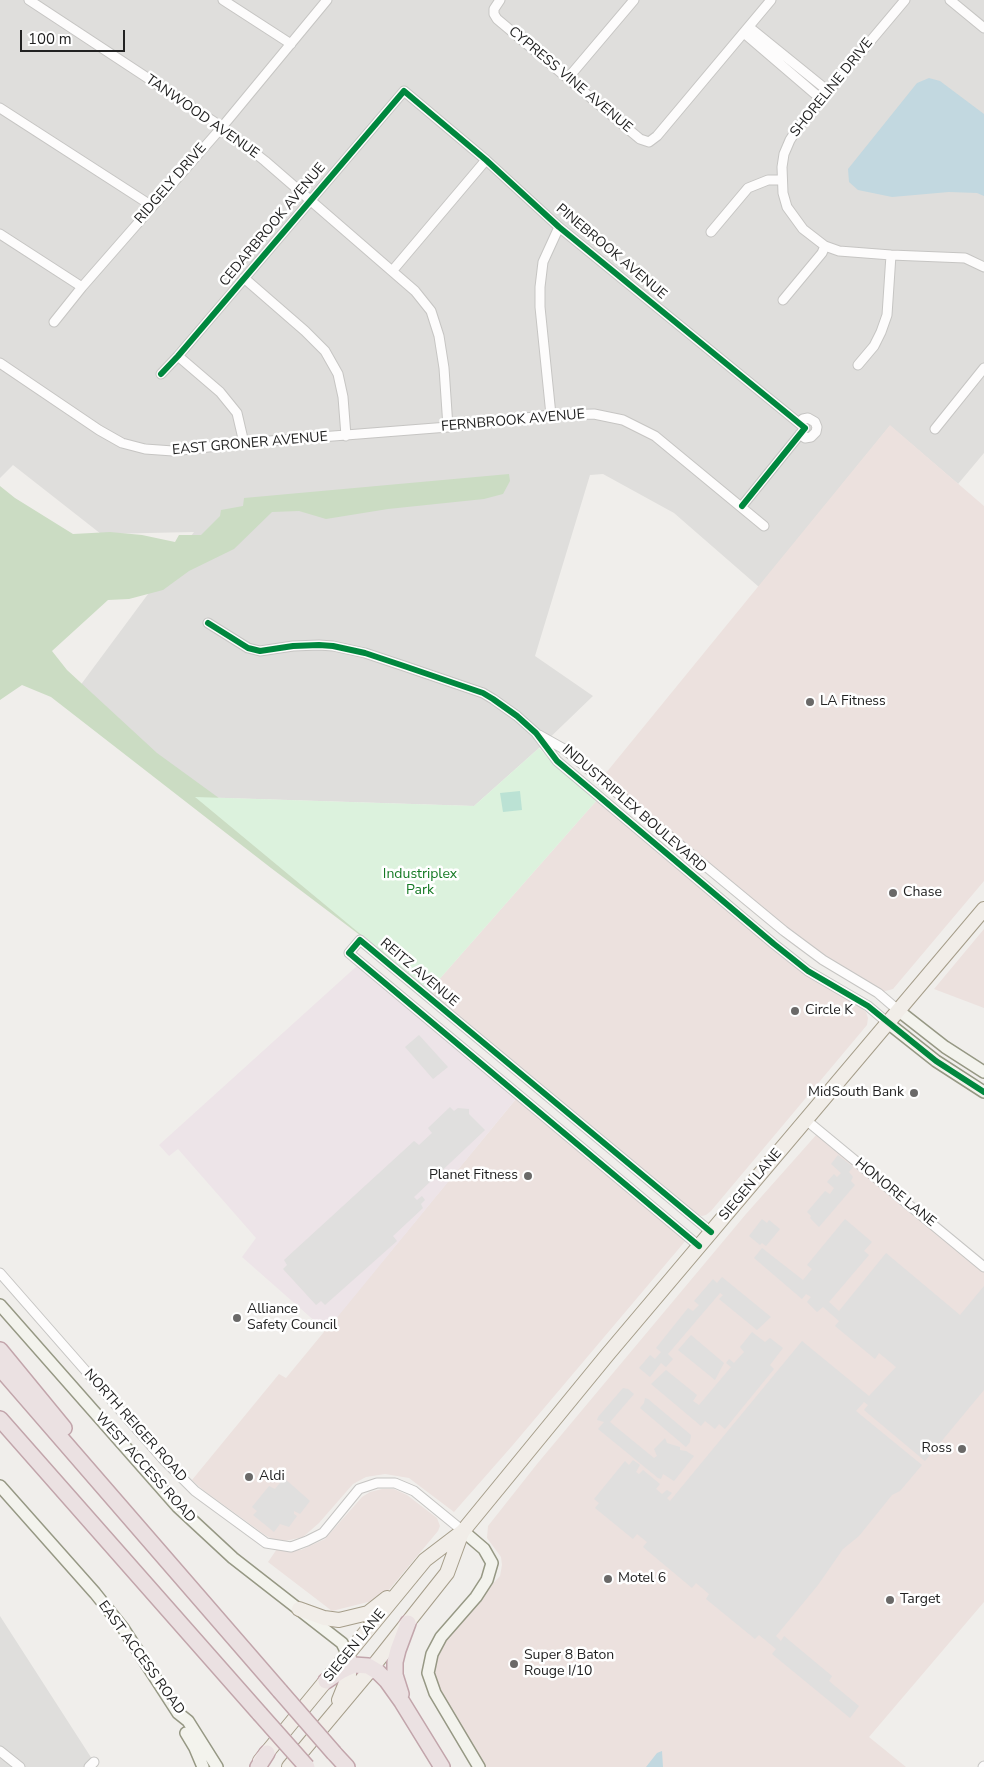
<!DOCTYPE html>
<html>
<head>
<meta charset="utf-8">
<style>
  body { margin:0 }
  #map { position:relative; width:984px; height:1767px; overflow:hidden; background:#f0eeeb; font-family:"Nunito Sans",sans-serif }
  canvas { display:block }
  .scale { position:absolute; left:20px; top:30px; width:105px; height:22px; box-sizing:border-box; border:2px solid #222; border-top:0; padding-left:6px; font-size:15px; line-height:18px; white-space:nowrap; color:#222; -webkit-text-stroke:4px #fff; paint-order:stroke }
</style>
</head>
<body>
<div id="map">
<canvas width="984" height="1767"></canvas>
<div class="scale">100 m</div>
</div>
<script>
const ctx = document.querySelector('canvas').getContext('2d');
ctx.lineJoin = 'round';
function fillPath(path, color) { ctx.fillStyle = color; ctx.fill(path, 'evenodd'); }
const poly = rows => new Path2D(rows.map(r => 'M' + r).join(''));
function trace(path, color, width, dash) { ctx.strokeStyle = color; ctx.lineWidth = width; ctx.lineCap = dash ? 'butt' : 'round'; ctx.setLineDash(dash || []); ctx.stroke(path); }
function drawText(font, color, halo, rows, align = 'center') {
  ctx.font = font + ' "Nunito Sans",sans-serif'; ctx.lineWidth = 5; ctx.setLineDash([]); ctx.textBaseline = 'middle'; ctx.strokeStyle = halo; ctx.fillStyle = color; for (const [text, x, y, turn = 0] of rows) {
    ctx.save(); ctx.translate(x, y); ctx.rotate((+turn || 0) * Math.PI / 180); ctx.textAlign = isNaN(turn) ? turn : align; if (halo) ctx.strokeText(text, 0, 0); ctx.fillText(text, 0, 0); ctx.restore();
  }
}
const residential = poly([
  [0,0,984,0,984,453,958,484,890,426,759,587,674,513,603,474,590,475,535,656,593,696,539,748,474,806,195,797,68,702,194,532,101,534,13,465,0,478],
  [0,1616,94,1762,89,1767,0,1767]
]);
const commercial = poly([
  [890,425,984,506,984,881,893,989,878,993,823,960,601,779],
  [597,800,797,968,856,1003,866,1012,868,1018,867,1025,711,1211,706,1215,702,1216,695,1214,429,991],
  [984,929,984,1008,934,989],
  [516,1099,687,1239,512,1446,454,1512,409,1478,385,1474,366,1477,353,1484,319,1523,303,1537,285,1541,274,1540,265,1535,203,1490,192,1480,279,1374,286,1378],
  [817,1134,984,1272,984,1602,869,1737,906,1767,485,1767,445,1704,434,1675,433,1669,437,1652,460,1620,500,1576,502,1565,501,1557,487,1538,488,1526,537,1464,746,1214],
  [382,1489,394,1489,407,1495,437,1518,440,1526,438,1531,388,1591,372,1601,332,1611,268,1562,277,1549,301,1550,325,1539,362,1497,370,1492]
]);
const industrial = poly([
  [358,965,516,1099,326,1331,242,1257,256,1238,178,1149,169,1156,159,1145]
]);
const forest = poly([
  [509,474,510,481,503,494,484,499,388,509,326,519,299,511,272,512,234,549,189,571,163,590,129,599,108,600,52,651,67,670,157,753,223,801,426,985,271,868,51,697,22,685,0,700,0,486,15,498,73,534,110,532,142,535,175,542,179,535,201,535,220,516,221,510,243,506,244,498]
]);
const park = poly([
  [539,748,555,766,597,800,429,991,195,797,474,806]
]);
const pitch = poly([
  [520,791,522,810,503,812,500,793]
]);
const parking = poly([
  [419,1035,448,1067,433,1079,405,1047],
  [450,1107,454,1111,458,1108,469,1109,469,1114,485,1130,414,1197,417,1200,422,1196,425,1200,421,1204,423,1208,393,1236,397,1241,325,1305,321,1301,316,1305,283,1269,287,1265,284,1260,414,1141,419,1145,432,1133,428,1128],
  [838,1155,853,1167,849,1172,853,1177,851,1181,855,1185,819,1227,810,1218,811,1216,807,1212,825,1191,830,1194,834,1188,827,1182,834,1174,837,1177,841,1173,831,1164],
  [762,1219,767,1223,769,1220,780,1229,766,1246,762,1243,760,1245,749,1236],
  [845,1219,872,1242,864,1251,869,1255,829,1302,839,1311,886,1253,960,1315,984,1286,984,1390,925,1461,864,1410,868,1405,864,1402,856,1411,922,1465,900,1491,892,1495,859,1536,843,1549,818,1585,776,1636,781,1641,784,1636,832,1676,829,1681,859,1706,850,1718,772,1654,776,1649,759,1635,755,1639,706,1599,709,1594,696,1583,692,1588,643,1547,647,1542,637,1534,633,1539,595,1508,599,1503,594,1499,625,1461,629,1465,633,1460,640,1465,636,1472,639,1474,643,1470,660,1484,656,1489,662,1494,667,1490,672,1493,667,1498,670,1501,802,1341,869,1396,896,1367,879,1353,875,1359,835,1326,839,1321,823,1307,817,1312,807,1302,811,1297,806,1294,802,1299,754,1258,762,1248,803,1280,812,1269,807,1265],
  [722,1277,771,1317,757,1330,719,1299,723,1295,720,1293,668,1354,673,1359,666,1367,661,1363,650,1377,639,1368,650,1355,655,1359,661,1352,656,1348,688,1308,693,1311,699,1305,694,1301,713,1279,717,1283],
  [752,1332,765,1342,770,1338,783,1348,770,1365,774,1369,725,1429,719,1424,715,1429,705,1421,701,1426,651,1384,666,1370,697,1395,693,1401,699,1405,731,1367,726,1363,729,1359,734,1363,744,1352,740,1347],
  [691,1335,724,1363,715,1380,678,1350],
  [623,1388,628,1389,634,1394,610,1422,654,1458,657,1456,654,1449,665,1438,667,1443,680,1447,680,1450,686,1451,694,1456,674,1481,663,1474,661,1479,658,1478,598,1429,604,1422,597,1420,598,1417],
  [645,1398,648,1399,691,1435,690,1442,686,1447,640,1408,644,1403],
  [284,1478,310,1501,300,1514,294,1511,294,1514,297,1516,289,1527,280,1524,274,1532,253,1515,257,1511,252,1507,269,1486,275,1489]
]);
const water = poly([
  [929,78,940,81,984,114,984,196,977,193,949,192,892,197,858,190,849,182,848,169,917,83],
  [662,1751,663,1767,646,1767,657,1753]
]);
const street = poly([
  [29,0,222,127,265,161,415,291,431,311,439,336,444,368,448,427],
  [223,0,291,44],
  [500,0,494,9,494,14,497,19,640,139,649,142,657,136,771,0],
  [905,0,799,126,790,140,784,154,782,167,783,193,787,207,803,229,825,246,839,251,891,255,965,258,984,267],
  [950,0,984,28],
  [749,27,828,91],
  [744,33,821,99],
  [568,78,634,0],
  [0,108,152,206],
  [711,232,748,188,768,180,782,180],
  [0,234,82,287],
  [393,270,486,160],
  [244,278,305,331,325,351,338,374,343,397,346,436],
  [783,300,822,253,825,246],
  [54,322,82,287,222,127,327,0],
  [178,356,220,392,237,413,244,443],
  [0,363,99,430,122,443,145,449,173,451,244,443,448,427,551,415,594,414,623,420,655,436,764,526],
  [858,365,874,346,881,332,887,315,891,255],
  [161,374,178,356,404,91,486,160,559,227,805,428,742,506],
  [551,415,540,307,540,287,543,262,559,227],
  [799,423,803,419,808,418,815,422,817,427,816,432,811,437,805,438,800,434],
  [935,429,984,368],
  [208,623,248,648,260,651,293,646,319,645,333,646,365,653,404,666,483,693,493,699,517,716,536,733,557,761,774,944,808,971,868,1006,888,1023],
  [539,735,564,749,784,931,823,960,878,993,899,1011],
  [806,1120,984,1267],
  [699,1246,349,953,360,940,711,1232],
  [0,1273,162,1458,195,1491,266,1543,291,1547,307,1541,323,1533,359,1489,377,1483,395,1483,414,1491,463,1531],
  [0,1751,20,1767],
  [89,1767,94,1762],
  [983,1767,984,1766]
]);
const secondary = poly([
  [899,1011,945,1047,984,1072],
  [888,1023,936,1061,984,1092],
  [0,1305,178,1507,233,1558,342,1643,348,1655],
  [0,1486,95,1593,123,1628,178,1713,188,1721,217,1767],
  [463,1531,484,1549,492,1563,487,1580,476,1597,441,1637,432,1654,428,1673,435,1693,479,1767],
  [186,1733,195,1748,203,1767]
]);
const primary = poly([
  [299,1609,324,1618,339,1620,368,1613,387,1598],
  [339,1700,349,1675,349,1658],
  [260,1761,425,1560,463,1531,608,1354,984,909],
  [289,1767,371,1669,447,1573,462,1532]
]);
const highway = poly([
  [0,1350,64,1428],
  [0,1368,280,1691],
  [0,1419,260,1714],
  [326,1681,341,1671,354,1665,368,1666,378,1672,387,1681,402,1702,442,1767],
  [401,1694,395,1675,395,1662,398,1650,408,1623],
  [334,1753,347,1767],
  [258,1767,267,1753]
]);
const highwayBridge = poly([
  [280,1691,334,1753],
  [260,1714,307,1767]
]);
const cycleway = poly([
  [161,374,178,356,404,91,486,160,559,227,805,428,742,506],
  [208,623,248,648,260,651,293,646,319,645,333,646,365,653,404,666,483,693,493,699,517,716,536,733,557,761,774,944,808,971,868,1006,936,1061,984,1092],
  [699,1246,349,953,360,940,711,1232]
]);
const markers = [
  [810,702,5,"#6a6968"],
  [893,893,5,"#6a6968"],
  [795,1011,5,"#6a6968"],
  [914,1093,5,"#6a6968"],
  [528,1176,5,"#6a6968"],
  [237,1318,5,"#6a6968"],
  [962,1449,5,"#6a6968"],
  [249,1477,5,"#6a6968"],
  [608,1579,5,"#6a6968"],
  [890,1600,5,"#6a6968"],
  [514,1664,5,"#6a6968"]
];
const streetNames = [
  ["CYPRESS VINE AVENUE",570,80,40],
  ["SHORELINE DRIVE",832,88,-51],
  ["TANWOOD AVENUE",202,117,35],
  ["RIDGELY DRIVE",171,184,-49],
  ["CEDARBROOK AVENUE",273,225,-50],
  ["PINEBROOK AVENUE",611,252,40],
  ["FERNBROOK AVENUE",513,421,-5],
  ["EAST GRONER AVENUE",250,444,-5],
  ["INDUSTRIPLEX BOULEVARD",634,809,41],
  ["REITZ AVENUE",419,973,40],
  ["SIEGEN LANE",751,1185,-50],
  ["HONORE LANE",895,1193,39],
  ["NORTH REIGER ROAD",135,1426,48],
  ["WEST ACCESS ROAD",145,1468,48],
  ["SIEGEN LANE",355,1646,-51],
  ["EAST ACCESS ROAD",141,1658,54]
];
const poiNames = [
  ["LA Fitness",820,702],
  ["Chase",903,893],
  ["Circle K",805,1011],
  ["MidSouth Bank",904,1093,"right"],
  ["Planet Fitness",518,1176,"right"],
  ["Alliance",247,1310],
  ["Safety Council",247,1326],
  ["Ross",952,1449,"right"],
  ["Aldi",259,1477],
  ["Motel 6",618,1579],
  ["Target",900,1600],
  ["Super 8 Baton",524,1656],
  ["Rouge I/10",524,1672]
];
const parkNames = [
  ["Industriplex",420,875],
  ["Park",420,891]
];
fillPath(residential, '#dfdedc');
fillPath(commercial, '#ece1de');
fillPath(industrial, '#ede4e8');
fillPath(forest, '#cbdcc3');
fillPath(park, '#dcf2dd');
fillPath(pitch, '#bbe2d4');
fillPath(parking, '#e0dfde');
fillPath(water, '#c2d8e0');
trace(street, '#c6c5c3', 11);
trace(secondary, '#969884', 14);
trace(primary, '#a59d89', 16);
trace(highway, '#c2a5ab', 18);
trace(street, '#fdfcfc', 9);
trace(secondary, '#f3f3ed', 11);
trace(primary, '#f1ede8', 14);
trace(highway, '#ebe1e2', 15);
trace(highwayBridge, '#c2a5ab', 18, []);
trace(highwayBridge, '#ebe1e2', 15);
trace(cycleway, '#00873e', 6);
for (const [x, y, r, color] of markers) { const dot = new Path2D(); dot.arc(x, y, r, 0, 2 * Math.PI); ctx.fillStyle = color; ctx.fill(dot); trace(dot, '#fff', 2); }
drawText('14px', '#222', '#fff', streetNames);
drawText('14px', '#222', '#fff', poiNames, 'left');
drawText('14px', '#167a25', '#fff', parkNames);
</script>
</body>
</html>
